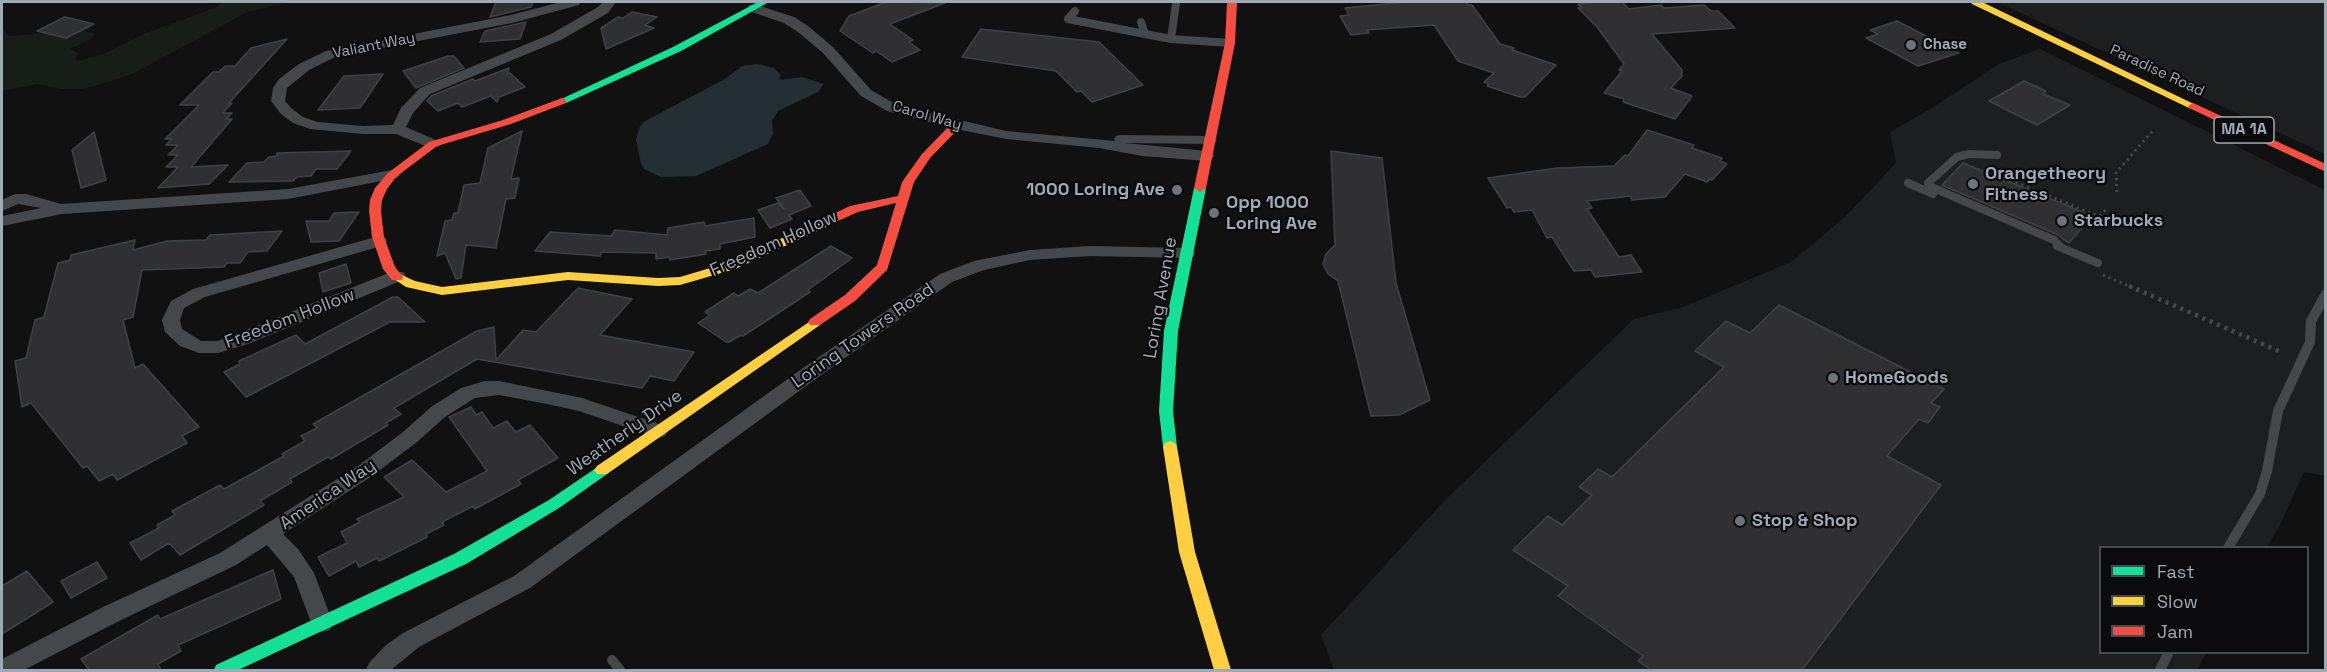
<!DOCTYPE html>
<html>
<head>
<meta charset="utf-8">
<style>
  body { margin:0 }
  #map { position:relative; width:2327px; height:672px; overflow:hidden; background:#111; font-family:"Space Grotesk",sans-serif }
  canvas { display:block }
  .frame { position:absolute; inset:0; border:3px solid #9faab4; pointer-events:none }
  .legend { position:absolute; left:2099px; top:546px; width:210px; height:108px; box-sizing:border-box; background:#0b0b0d; border:2px solid #464b50; margin:0; padding:8px 10px; list-style:none; font-size:18px; color:#9faab4 }
  .legend li { display:flex; align-items:center; gap:12px; height:30px }
  .legend b { width:30px; border:2px solid #464b50 }
</style>
</head>
<body>
<div id="map">
<canvas width="2327" height="672"></canvas>
<div class="frame"></div>
<ul class="legend">
<li><b style="height:8px;background:#16e098"></b>Fast</li>
<li><b style="height:8px;background:#ffcf43"></b>Slow</li>
<li><b style="height:8px;background:#f24e42"></b>Jam</li>
</ul>
</div>
<script>
const ctx = document.querySelector('canvas').getContext('2d');
ctx.lineJoin = 'round';
function fillPath(path, color) { ctx.fillStyle = color; ctx.fill(path, 'evenodd'); }
const poly = rows => new Path2D(rows.map(r => 'M' + r).join(''));
function trace(path, color, width, dash) { ctx.strokeStyle = color; ctx.lineWidth = width; ctx.lineCap = dash ? 'butt' : 'round'; ctx.setLineDash(dash || []); ctx.stroke(path); }
function drawText(font, color, halo, rows, align = 'center') {
  ctx.font = font + ' "Space Grotesk",sans-serif'; ctx.lineWidth = 4.5; ctx.setLineDash([]); ctx.textBaseline = 'middle'; ctx.strokeStyle = halo; ctx.fillStyle = color; for (const [text, x, y, turn = 0] of rows) {
    ctx.save(); ctx.translate(x, y); ctx.rotate((+turn || 0) * Math.PI / 180); ctx.textAlign = isNaN(turn) ? turn : align; if (halo) ctx.strokeText(text, 0, 0); ctx.fillText(text, 0, 0); ctx.restore();
  }
}
const built = poly([
  [1997,2,2325,2,2325,154],
  [2040,49,2325,190,2325,476,2304,472,2280,525,2267,547,2100,548,2100,652,2206,653,2197,670,1334,670,1321,635,1446,499,1634,319,1683,307,1791,262,1846,216,1896,163,1890,132,1932,108,1999,64]
]);
const green = poly([
  [222,2,291,2,247,12,134,73,106,83,82,89,61,89,37,84,2,91,2,28,9,36,81,30,92,33,94,35,92,38,87,42,69,49,79,53,75,59,79,61,103,54,146,33,217,7]
]);
const water = poly([
  [757,64,774,68,781,75,779,78,781,80,802,77,824,84,818,92,778,111,772,121,773,134,768,144,696,176,661,177,644,169,641,163,636,140,639,128,645,121,725,79,742,66]
]);
const building = poly([
  [496,2,533,2,531,7,490,17,496,2],
  [886,2,945,3,890,24,913,40,909,42,920,50,892,62,876,51,873,53,840,31,849,16,886,2],
  [1406,2,1466,2,1468,5,1472,5,1500,44,1514,48,1512,50,1556,65,1525,97,1520,97,1487,86,1489,84,1484,82,1494,73,1458,61,1434,25,1367,30,1369,33,1351,35,1340,16,1349,15,1345,8,1406,2],
  [1599,2,1622,2,1629,9,1661,5,1664,8,1704,5,1711,11,1718,11,1735,28,1652,34,1682,70,1682,76,1671,88,1692,96,1675,119,1623,102,1624,99,1604,93,1622,71,1619,70,1624,64,1597,27,1578,8,1582,8,1578,4,1599,2],
  [632,12,657,17,645,25,654,28,606,49,601,28,618,17,623,18,632,12],
  [65,17,94,24,66,38,37,31,65,17],
  [1897,21,1959,53,1918,66,1866,38,1878,34,1870,30,1897,21],
  [526,22,520,39,480,42,485,31,526,22],
  [981,29,1099,42,1143,85,1092,102,1081,91,1077,92,1056,71,962,57,981,29],
  [287,39,229,103,232,103,223,113,232,113,226,119,232,119,191,167,228,165,209,184,158,188,178,167,166,167,178,155,168,155,178,145,166,145,172,139,165,139,199,105,180,105,213,72,219,72,225,66,235,66,251,48,287,39],
  [448,56,454,56,464,68,416,88,403,71,448,56],
  [509,68,507,74,510,73,525,87,499,97,497,102,491,96,462,107,458,103,438,111,427,101,431,96,473,79,475,81,509,68],
  [383,74,360,108,318,110,344,76,383,74],
  [2024,81,2046,91,2043,94,2070,105,2037,125,1989,101,2024,81],
  [1647,130,1694,145,1692,148,1722,158,1720,161,1727,164,1712,180,1710,179,1707,182,1685,174,1665,197,1632,200,1630,196,1587,201,1592,208,1587,209,1619,257,1631,255,1642,272,1595,277,1591,270,1574,271,1552,237,1547,238,1532,210,1514,212,1511,207,1507,208,1488,178,1557,168,1614,166,1625,155,1628,156,1647,130],
  [522,131,511,179,519,178,515,198,506,199,496,248,466,245,461,278,456,279,445,253,437,256,445,221,452,220,454,213,458,213,464,185,480,183,488,148,522,131],
  [94,132,106,180,81,188,72,150,94,132],
  [351,151,337,169,316,169,311,176,297,177,293,181,229,182,247,163,264,162,269,157,277,156,277,153,351,151],
  [1331,151,1382,158,1396,283,1430,400,1399,415,1371,416,1338,281,1328,274,1323,264,1326,254,1335,245,1331,151],
  [1963,163,2007,181,2092,216,2069,243,2056,234,1942,185,1963,163],
  [800,190,811,206,789,215,792,219,770,228,758,210,778,203,785,210,776,198,800,190],
  [359,212,339,241,311,242,306,221,329,221,334,213,359,212],
  [754,218,755,237,720,244,720,249,705,251,706,254,670,260,669,257,656,259,656,253,602,252,600,256,535,251,550,232,611,236,615,230,667,235,668,228,704,222,705,226,754,218],
  [282,231,267,251,248,252,240,263,227,263,224,267,142,270,133,317,123,320,135,368,143,364,199,427,182,436,187,443,117,480,113,474,99,481,87,466,83,468,31,403,22,407,15,361,26,358,35,320,44,317,58,263,70,260,71,255,135,240,133,250,167,241,206,240,210,235,282,231],
  [831,246,852,258,808,290,810,292,743,336,741,335,729,342,726,342,698,323,710,315,705,312,734,293,738,296,750,289,758,293,831,246],
  [346,264,351,283,323,292,319,273,346,264],
  [578,288,632,299,600,335,694,352,674,381,650,376,642,388,477,359,394,408,401,414,386,423,388,425,331,459,328,457,290,479,292,482,260,501,264,505,180,555,169,543,141,560,130,543,159,528,157,525,175,515,172,511,220,485,224,489,284,456,282,454,305,441,301,436,317,428,313,424,477,331,494,327,496,360,523,330,536,332,578,288],
  [393,297,398,297,425,322,390,322,246,397,224,372,240,364,239,361,296,335,305,344,393,297],
  [1779,305,1944,389,1931,403,1940,407,1928,423,1919,419,1887,456,1941,485,1802,670,1651,670,1638,661,1643,656,1558,596,1568,586,1513,550,1548,516,1562,525,1592,495,1579,487,1598,469,1612,477,1724,367,1695,351,1726,321,1750,333,1779,305],
  [471,407,476,415,482,412,493,428,507,421,516,432,530,425,558,458,518,480,521,484,475,509,473,506,442,522,444,525,426,534,427,537,379,561,377,558,359,567,356,561,329,576,318,557,347,543,341,532,360,522,357,519,404,497,384,477,412,460,446,492,487,471,449,417,471,407],
  [97,562,107,578,71,598,61,581,97,562],
  [273,570,281,599,178,645,181,651,158,664,161,670,89,670,81,659,158,615,160,619,273,570],
  [27,571,53,602,2,634,2,586,27,571]
]);
const pathFar1 = poly([
  [1988,171,2108,220],
  [2117,192,2116,173,2154,129],
  [2100,216,2106,209],
  [2103,275,2133,288]
]);
const path = poly([
  [2129,286,2281,352]
]);
const laneFar1 = poly([
  [1075,11,1068,19,1171,39,1230,43],
  [1141,22,1145,34],
  [1171,39,1176,3],
  [1997,155,1969,154,1957,157,1928,183,1929,186,2054,240,2061,247],
  [1908,183,1933,194],
  [2057,246,2098,263]
]);
const lane = poly([
  [2228,548,2260,494,2267,471,2278,411,2310,342,2311,321,2326,294],
  [612,660,620,670],
  [2160,670,2169,652]
]);
const street = poly([
  [561,2,580,2,579,5,512,23,335,57,309,70,287,88,285,101,291,108,303,117,317,122,363,126,393,125,401,108,420,88,551,34,598,7,603,2,616,2,608,13,561,40,430,94,413,113,406,127,438,141,441,144,438,147,428,147,396,134,363,134,310,129,293,123,281,114,271,101,273,88,279,79,299,64,326,51,511,15,561,2],
  [754,4,794,17,808,26,833,47,871,90,897,105,1006,131,1115,141,1114,139,1116,136,1121,135,1209,136,1217,141,1214,144,1125,143,1207,151,1215,156,1207,161,1142,156,1099,148,1006,139,956,129,887,111,861,96,823,53,798,32,784,23,749,11,748,8,749,5,754,4],
  [392,170,400,175,397,178,288,199,62,214,2,226,2,216,41,208,18,204,2,211,2,200,15,194,26,194,61,204,288,189,392,170],
  [379,236,385,237,387,241,385,245,205,297,184,308,180,320,182,329,201,341,218,341,391,272,403,272,406,276,403,280,248,344,218,353,199,353,180,346,165,332,162,320,171,301,193,289,379,236],
  [1090,246,1187,248,1193,249,1195,253,1193,257,1187,258,1090,256,1030,260,984,270,952,282,817,378,530,588,419,647,391,670,366,670,369,663,386,645,403,633,514,576,803,368,940,274,974,261,1030,250,1090,246],
  [485,381,499,381,582,398,665,426,668,431,665,436,658,438,579,411,547,404,499,395,475,398,445,417,417,442,372,476,283,534,298,549,314,573,333,623,330,630,322,632,314,630,294,577,267,545,236,565,119,621,24,670,2,670,2,659,103,607,220,553,358,466,403,432,431,407,461,388,485,381]
]);
const fast = poly([
  [758,2,769,2,681,51,566,103,558,103,557,101,673,47,758,2],
  [1200,184,1206,188,1178,331,1173,411,1177,447,1175,451,1170,453,1165,451,1163,447,1159,411,1164,331,1194,188,1200,184],
  [602,464,607,466,610,470,607,474,559,508,466,564,238,670,214,670,216,665,454,554,549,500,602,464]
]);
const slow = poly([
  [1971,2,1982,2,2198,106,2193,109,2189,108,1972,4,1971,2],
  [831,216,837,220,835,223,735,269,680,285,658,286,568,280,442,295,406,287,391,277,397,273,415,281,442,287,568,272,658,278,680,277,727,263,831,216],
  [815,318,822,322,820,325,607,474,597,474,594,470,597,466,815,318],
  [1170,441,1175,443,1177,447,1195,552,1231,670,1214,670,1179,552,1163,447,1165,443,1170,441]
]);
const jam = poly([
  [1227,2,1237,2,1235,43,1206,188,1200,192,1194,188,1225,43,1227,2],
  [562,98,566,99,566,103,511,124,437,146,396,177,387,189,382,200,381,211,384,237,395,267,403,277,402,280,392,280,383,269,372,237,369,211,370,200,375,188,388,173,429,142,503,120,562,98],
  [2193,103,2326,164,2326,172,2189,108,2188,106,2193,103],
  [956,122,962,125,960,127,930,158,914,182,887,270,855,301,820,325,810,325,808,322,810,319,845,295,877,265,896,203,858,212,831,224,825,220,827,217,850,206,898,196,902,182,922,154,952,123,956,122]
]);
const markers = [
  [1911,45,6,"#6d747b"],
  [1973,184,6,"#6d747b"],
  [1177,190,6,"#6d747b"],
  [1214,213,6,"#6d747b"],
  [2062,221,6,"#6d747b"],
  [1833,378,6,"#6d747b"],
  [1740,521,6,"#6d747b"]
];
const farPoinames = [
  ["Chase",1923,45]
];
const farStreetnames = [
  ["Valiant Way",374,46,-11],
  ["Paradise Road",2157,71,25],
  ["Carol Way",927,116,16]
];
const shields = [
  [2244,130,60]
];
const shieldNames = [
  ["MA 1A",2244,130]
];
const poiNames = [
  ["Orangetheory",1985,174],
  ["Fitness",1985,195],
  ["1000 Loring Ave",1165,190,"right"],
  ["Opp 1000",1226,203],
  ["Loring Ave",1226,224],
  ["Starbucks",2074,221],
  ["HomeGoods",1845,378],
  ["Stop & Shop",1752,521]
];
const streetNames = [
  ["Freedom Hollow",774,244,-24],
  ["Loring Avenue",1161,298,-80],
  ["Freedom Hollow",290,319,-21],
  ["Loring Towers Road",863,336,-35],
  ["Weatherly Drive",625,433,-35],
  ["America Way",328,495,-34]
];
fillPath(built, '#1d1e20');
fillPath(green, '#171e17');
fillPath(water, '#232f33');
fillPath(building, '#303032');
trace(building, '#3f4245', 1.5);
trace(pathFar1, '#46484c', 3, [2, 4]);
trace(path, '#46484c', 4.5, [3, 5]);
trace(laneFar1, '#45484a', 8);
trace(lane, '#45484a', 10);
fillPath(street, '#45484a');
fillPath(fast, '#16e098');
fillPath(slow, '#ffcf43');
fillPath(jam, '#f24e42');
for (const [x, y, r, color] of markers) { const dot = new Path2D(); dot.arc(x, y, r, 0, 2 * Math.PI); ctx.fillStyle = color; ctx.fill(dot); trace(dot, '#0b0b0d', 2); }
drawText('bold 15px', '#9faab4', '#0b0b0d', farPoinames, 'left');
drawText('15px', '#9faab4', '#0b0b0d', farStreetnames);
for (const [x, y, w] of shields) { const box = new Path2D(); box.roundRect(x - w / 2, y - 13, w, 26, 4.5); ctx.fillStyle = '#0b0b0d'; ctx.fill(box); trace(box, '#9faab4', 1.5); }
drawText('bold 16px', '#9faab4', null, shieldNames);
drawText('bold 18px', '#9faab4', '#0b0b0d', poiNames, 'left');
drawText('18px', '#9faab4', '#0b0b0d', streetNames);
</script>
</body>
</html>
